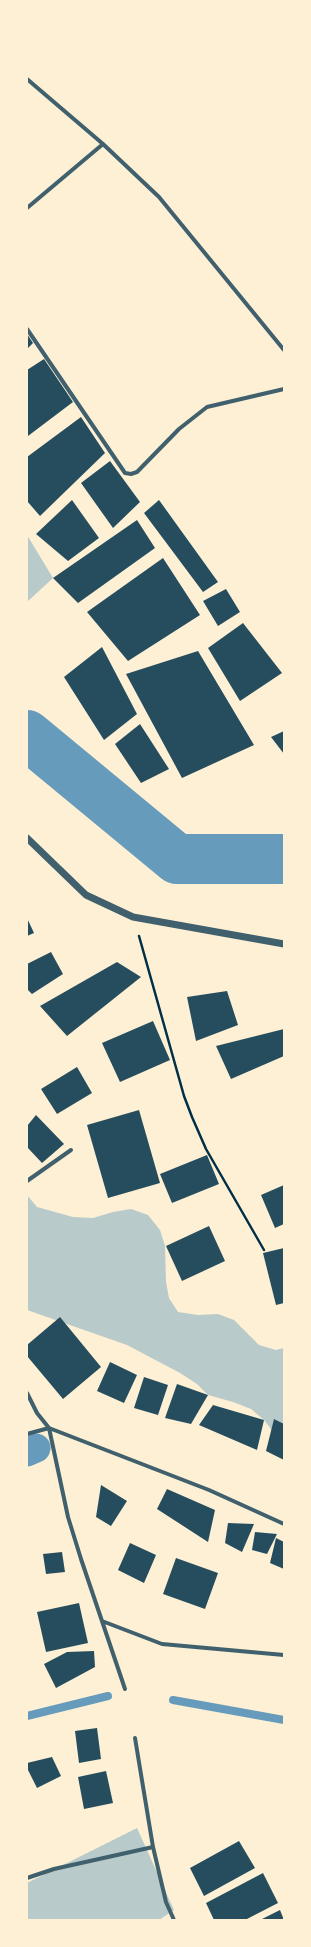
<!DOCTYPE html>
<html>
<head>
<meta charset="utf-8">
<style>
  body { margin:0 }
  #map { position:relative; width:311px; height:1947px; overflow:hidden; background:#fdf0d5; font-family:Barlow,sans-serif }
  canvas { display:block }
  .frame { position:absolute; inset:0; border:28px solid #fdf0d5; pointer-events:none }
</style>
</head>
<body>
<div id="map">
<canvas width="311" height="1947"></canvas>
<div class="frame"></div>
</div>
<script>
const ctx = document.querySelector('canvas').getContext('2d');
ctx.lineJoin = 'round';
function fillPath(path, color) { ctx.fillStyle = color; ctx.fill(path, 'evenodd'); }
const poly = rows => new Path2D(rows.map(r => 'M' + r).join(''));
function trace(path, color, width, dash) { ctx.strokeStyle = color; ctx.lineWidth = width; ctx.lineCap = dash ? 'butt' : 'round'; ctx.setLineDash(dash || []); ctx.stroke(path); }
const green = poly([
  [27,535,53,578,27,602],
  [27,1195,37,1207,73,1217,93,1218,113,1212,131,1209,148,1215,160,1230,165,1246,166,1282,169,1298,178,1312,198,1315,218,1314,234,1320,259,1345,276,1350,284,1348,284,1446,264,1420,251,1409,233,1402,208,1395,197,1384,180,1373,127,1345,27,1310],
  [137,1828,174,1910,159,1920,27,1920,27,1883]
]);
const stream = poly([
  [173,1700,284,1720],
  [27,1716,108,1696]
]);
const canal = poly([
  [27,1452,36,1448]
]);
const river = poly([
  [27,735,177,859,284,859]
]);
const building = poly([
  [27,334,33,343,27,349],
  [44,359,73,402,28,436,27,370],
  [81,417,105,453,40,516,27,501,27,457],
  [110,461,140,502,113,528,81,483],
  [72,500,99,538,68,561,36,534],
  [159,500,218,582,203,592,144,513],
  [137,520,155,548,78,603,53,578],
  [163,558,200,615,128,661,87,612],
  [226,589,240,612,218,626,203,601],
  [243,623,282,673,240,701,208,648],
  [102,647,137,714,104,740,64,677],
  [198,651,254,745,182,778,126,674],
  [140,724,169,769,141,783,115,744],
  [284,731,284,754,271,737],
  [27,918,34,933,27,936],
  [51,952,63,974,32,994,27,989,27,964],
  [117,962,141,977,67,1036,40,1006],
  [227,991,238,1025,196,1041,187,997],
  [153,1021,170,1060,120,1082,102,1043],
  [284,1029,284,1056,231,1079,216,1046],
  [77,1067,92,1093,57,1114,41,1089],
  [139,1110,160,1183,108,1198,87,1125],
  [36,1115,64,1144,42,1163,27,1147,27,1126],
  [207,1155,219,1184,172,1203,160,1174],
  [284,1185,284,1224,275,1228,261,1195],
  [209,1226,225,1261,182,1281,166,1246],
  [284,1248,284,1303,276,1305,263,1253],
  [60,1317,101,1367,63,1399,27,1356,27,1345],
  [110,1362,137,1375,124,1403,97,1391],
  [144,1377,168,1385,158,1415,134,1408],
  [177,1384,208,1395,191,1424,165,1418],
  [213,1405,264,1420,257,1450,199,1425],
  [274,1419,284,1424,284,1460,266,1451],
  [101,1485,127,1501,111,1526,96,1517],
  [167,1489,215,1510,208,1542,157,1509],
  [228,1523,254,1524,242,1552,225,1543],
  [255,1532,277,1534,267,1554,252,1550],
  [276,1538,284,1542,284,1569,270,1563],
  [130,1543,156,1555,144,1583,118,1570],
  [62,1552,65,1572,46,1574,43,1554],
  [176,1558,218,1573,205,1609,163,1594],
  [79,1603,88,1643,46,1652,37,1612],
  [94,1651,95,1667,56,1688,44,1664,67,1652],
  [97,1728,101,1759,79,1763,75,1731],
  [52,1757,61,1776,37,1788,27,1768,27,1763],
  [106,1771,113,1803,84,1809,78,1777],
  [239,1841,255,1868,204,1896,190,1868],
  [263,1873,278,1903,245,1920,214,1920,206,1903],
  [280,1910,284,1920,260,1920]
]);
const path = poly([
  [139,936,184,1096,192,1117,206,1149,264,1250]
]);
const minor = poly([
  [27,79,103,144,159,197,284,350],
  [27,208,103,144],
  [27,329,125,473,131,474,137,472,179,429,207,407,284,389],
  [27,1181,71,1150],
  [27,1393,37,1413,49,1428,68,1517,81,1559,125,1689],
  [27,1434,49,1428,209,1490,284,1524],
  [102,1621,162,1644,284,1655],
  [135,1738,153,1847,166,1902,174,1920],
  [27,1878,54,1869,153,1847]
]);
const tertiary = poly([
  [27,838,86,895,133,917,284,944]
]);
fillPath(green, '#b9caca');
trace(stream, '#669bbc', 8);
trace(canal, '#669bbc', 29);
trace(river, '#669bbc', 50);
fillPath(building, '#264d5e');
trace(path, '#003049', 2.5);
trace(minor, '#3f606c', 4);
trace(tertiary, '#3f606c', 7);
</script>
</body>
</html>
